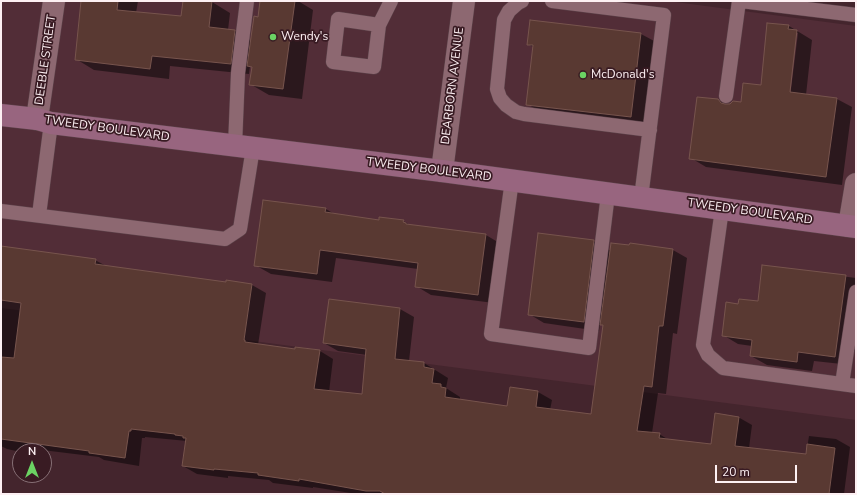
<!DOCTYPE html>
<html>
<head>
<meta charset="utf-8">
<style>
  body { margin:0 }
  #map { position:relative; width:857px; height:495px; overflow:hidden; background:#44252d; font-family:"Nunito Sans",sans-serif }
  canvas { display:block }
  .frame { position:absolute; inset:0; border:2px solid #fdf0f3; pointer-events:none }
  .north { position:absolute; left:12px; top:443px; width:40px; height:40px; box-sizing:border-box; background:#391b23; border:1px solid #877076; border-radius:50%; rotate:0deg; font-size:11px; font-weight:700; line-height:16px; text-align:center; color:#fdf0f3 }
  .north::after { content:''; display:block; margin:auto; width:14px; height:18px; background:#6bd363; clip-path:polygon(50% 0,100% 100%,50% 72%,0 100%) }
  .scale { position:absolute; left:715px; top:465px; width:82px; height:18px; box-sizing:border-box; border:2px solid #fdf0f3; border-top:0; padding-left:5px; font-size:12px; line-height:14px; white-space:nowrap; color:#fdf0f3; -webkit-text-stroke:3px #391b23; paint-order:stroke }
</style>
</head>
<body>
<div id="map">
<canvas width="857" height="495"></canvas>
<div class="frame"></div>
<div class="north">N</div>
<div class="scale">20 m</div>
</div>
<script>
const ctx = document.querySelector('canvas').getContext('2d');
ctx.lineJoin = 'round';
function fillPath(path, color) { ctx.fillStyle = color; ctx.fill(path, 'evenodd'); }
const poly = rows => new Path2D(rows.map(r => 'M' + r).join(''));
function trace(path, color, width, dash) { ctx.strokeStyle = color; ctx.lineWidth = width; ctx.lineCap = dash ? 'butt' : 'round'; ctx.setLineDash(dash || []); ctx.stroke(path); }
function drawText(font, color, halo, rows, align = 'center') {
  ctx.font = font + ' "Nunito Sans",sans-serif'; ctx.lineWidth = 3.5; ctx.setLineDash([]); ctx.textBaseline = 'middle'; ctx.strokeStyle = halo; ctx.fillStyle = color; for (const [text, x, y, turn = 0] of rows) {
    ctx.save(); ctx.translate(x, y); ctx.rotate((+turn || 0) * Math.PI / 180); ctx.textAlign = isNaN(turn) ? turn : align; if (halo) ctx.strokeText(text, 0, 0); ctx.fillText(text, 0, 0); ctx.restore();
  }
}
const built = poly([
  [1,1,668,1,856,26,856,420,1,308]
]);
const shadow = poly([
  [82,1,138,1,136,13,182,17,184,1,202,1,212,2,230,13,228,30,235,31,252,41,259,18,261,1,298,1,313,10,302,99,269,95,250,84,253,68,250,66,249,74,170,66,169,79,94,70,76,59],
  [531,21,641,34,656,42,647,125,543,113,527,104,533,47,528,44],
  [789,26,812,40,806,95,837,99,852,107,842,185,706,167,691,158,718,100,726,105,742,103,761,86],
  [796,33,798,33,790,97,788,97],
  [326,209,336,215,380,221,403,221,410,225,486,235,501,244,494,303,431,295,416,286,418,269,336,258,332,282,271,274,255,265],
  [593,241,611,251,673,250,687,258,677,334,673,333,666,394,658,393,652,433,659,434,669,440,712,445,738,417,752,425,749,448,806,455,809,436,836,439,850,447,844,494,357,494,313,487,313,488,273,483,269,480,228,476,228,478,197,474,183,466,187,441,145,437,145,438,142,438,139,466,104,460,99,457,26,448,16,451,7,449,1,446,1,247,95,260,108,267,226,283,227,282,252,285,266,293,258,345,295,350,320,351,333,359,329,392,363,395,367,355,338,351,324,343,400,309,414,317,409,361,424,363,448,378,446,388,460,397,460,400,508,407,511,388,538,392,552,400,550,410,592,415,604,325,600,323,599,331,544,323,529,314],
  [763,266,856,278,856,344,855,351,853,351,851,365,814,361,812,371,767,365,751,356,752,346,738,344,723,335,739,305,759,302]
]);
const building = poly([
  [81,1,118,1,117,10,181,16,183,1,212,1,209,27,235,30,231,64,152,56,150,69,75,60,81,1],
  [260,1,295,1,283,89,249,85,252,67,247,66,254,16,258,17,260,1],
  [530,20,641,33,631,117,526,105,533,45,527,45,530,20],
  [767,23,789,25,788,29,797,30,790,92,837,98,826,177,689,159,697,97,718,99,721,103,725,104,730,104,733,101,741,102,743,83,761,85,767,23],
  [263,200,326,208,325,212,379,220,379,217,404,220,403,222,406,223,406,224,486,234,478,295,415,287,418,263,320,250,317,274,254,266,263,200],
  [538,233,594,240,584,322,528,315,538,233],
  [611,243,629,245,630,243,673,249,663,326,659,326,652,387,644,386,637,431,660,433,659,438,711,444,715,413,739,417,735,446,806,454,807,444,835,448,829,494,385,494,380,491,366,491,299,479,299,481,258,475,258,473,214,469,214,470,182,466,186,438,183,438,183,436,175,435,175,434,131,429,131,431,129,431,125,458,89,453,89,451,1,439,1,357,14,358,21,303,1,300,1,246,96,259,95,264,226,282,226,280,252,284,244,340,245,340,245,342,295,349,295,347,320,350,314,389,362,394,366,349,323,343,329,299,400,308,395,359,424,362,424,367,434,369,432,383,441,384,441,387,446,388,445,397,507,406,510,387,538,391,536,407,591,414,603,325,600,325,611,243],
  [762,265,846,275,835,357,798,352,797,362,750,356,752,340,722,336,726,302,738,304,739,299,758,301,762,265]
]);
const service = poly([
  [522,1,518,3,509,11,504,20,497,89,500,98,506,105,516,112,524,114,650,130],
  [552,1,664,15,641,198],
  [741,1,856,15],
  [379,25,338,19,333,62,374,67,379,25,391,1],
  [726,96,739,1],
  [235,146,238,73,247,1],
  [512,180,491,334,589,348,608,194],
  [722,209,703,345,708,355,723,368,856,386],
  [1,211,225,239,240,229,253,148],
  [39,215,51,123],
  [842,384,856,292]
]);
const minor = poly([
  [37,119,54,1],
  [442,171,464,1],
  [849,226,856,184]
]);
const secondary = poly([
  [1,115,37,119,51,123,442,171,856,227]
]);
const markers = [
  [273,37,4,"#6bd363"],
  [583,75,4,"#6bd363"]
];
const poiNames = [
  ["Wendy's",281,37],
  ["McDonald's",591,75]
];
const streetNames = [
  ["DEEBLE STREET",46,60,-82],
  ["DEARBORN AVENUE",453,86,-83],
  ["TWEEDY BOULEVARD",107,129,8],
  ["TWEEDY BOULEVARD",429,170,7],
  ["TWEEDY BOULEVARD",750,212,8]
];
fillPath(built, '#522d37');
fillPath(shadow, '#0007');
fillPath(building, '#593932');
trace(building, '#77544d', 1);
trace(service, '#5c434a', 15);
trace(minor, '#5c434a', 23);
trace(secondary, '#5c434a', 23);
trace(service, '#8d6871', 14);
trace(minor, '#8d6871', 22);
trace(secondary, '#98657f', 22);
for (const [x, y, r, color] of markers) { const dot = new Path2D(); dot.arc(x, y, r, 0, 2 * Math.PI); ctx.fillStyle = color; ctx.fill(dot); trace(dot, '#391b23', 1.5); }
drawText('12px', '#fdf0f3', '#391b23', poiNames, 'left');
drawText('12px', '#fdf0f3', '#391b23', streetNames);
</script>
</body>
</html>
